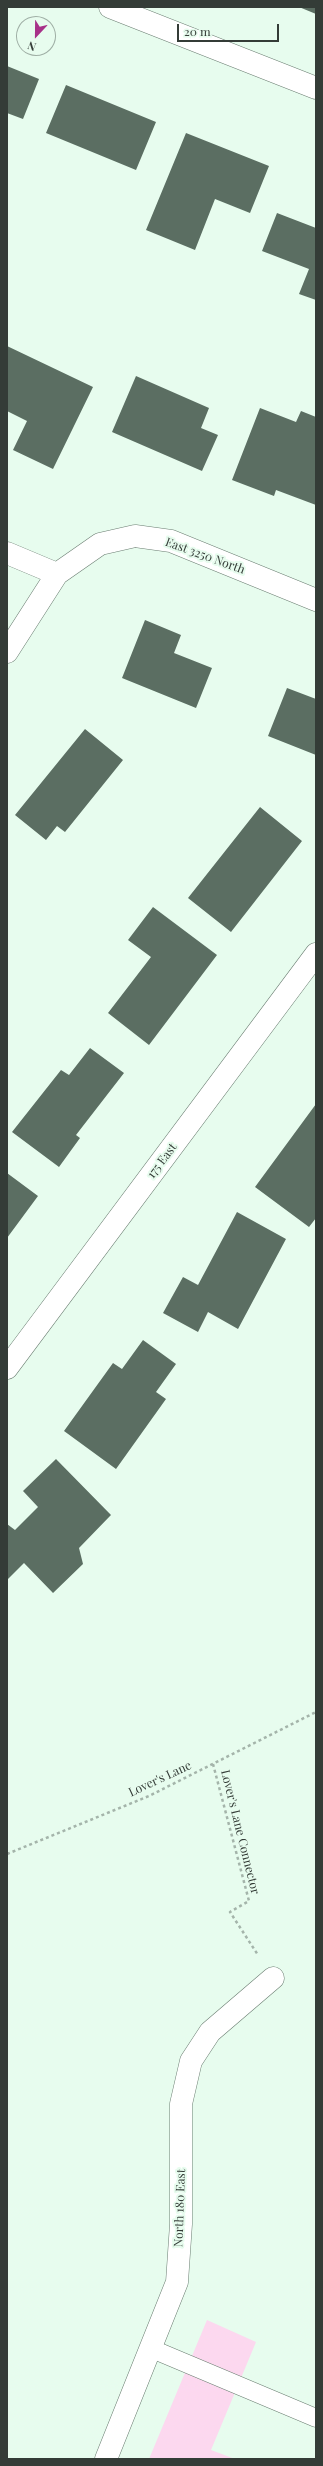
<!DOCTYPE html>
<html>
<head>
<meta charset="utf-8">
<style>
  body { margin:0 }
  #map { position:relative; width:323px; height:2466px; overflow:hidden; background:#e7fcee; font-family:"Playfair Display",serif }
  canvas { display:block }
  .frame { position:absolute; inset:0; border:8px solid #343c37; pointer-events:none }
  .north { position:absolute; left:16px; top:16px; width:40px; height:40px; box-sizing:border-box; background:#e7fcee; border:1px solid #9fafa5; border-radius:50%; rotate:202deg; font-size:11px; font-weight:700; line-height:16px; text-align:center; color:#343c37 }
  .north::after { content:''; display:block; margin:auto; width:14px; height:18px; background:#a73188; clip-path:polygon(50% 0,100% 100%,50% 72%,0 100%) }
  .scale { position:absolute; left:177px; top:24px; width:102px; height:18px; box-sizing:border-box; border:2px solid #343c37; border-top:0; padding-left:5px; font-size:12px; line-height:14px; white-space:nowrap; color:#343c37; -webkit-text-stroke:3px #e7fcee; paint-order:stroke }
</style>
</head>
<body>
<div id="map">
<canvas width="323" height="2466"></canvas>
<div class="frame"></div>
<div class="north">N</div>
<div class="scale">20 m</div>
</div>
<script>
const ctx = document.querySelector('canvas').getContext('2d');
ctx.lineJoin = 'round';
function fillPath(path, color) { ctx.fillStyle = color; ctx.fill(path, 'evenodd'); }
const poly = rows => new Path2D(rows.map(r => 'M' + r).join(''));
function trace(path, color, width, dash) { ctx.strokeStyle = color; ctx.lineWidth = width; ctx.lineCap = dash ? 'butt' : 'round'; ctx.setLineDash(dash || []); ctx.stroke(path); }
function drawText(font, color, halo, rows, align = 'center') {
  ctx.font = font + ' "Playfair Display",serif'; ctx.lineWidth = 4; ctx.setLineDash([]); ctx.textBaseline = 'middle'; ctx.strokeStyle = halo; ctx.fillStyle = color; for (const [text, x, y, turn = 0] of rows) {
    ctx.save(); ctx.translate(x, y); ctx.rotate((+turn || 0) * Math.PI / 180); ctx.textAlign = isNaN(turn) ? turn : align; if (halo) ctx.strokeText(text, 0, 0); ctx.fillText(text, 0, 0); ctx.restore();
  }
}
const green = poly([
  [207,2320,256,2342,211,2450,235,2459,149,2459]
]);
const building = poly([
  [299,7,316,7,316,14],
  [7,66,39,79,23,119,7,113],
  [66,85,156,122,136,170,46,133],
  [186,133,269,166,250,213,215,199,195,250,146,230],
  [277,213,316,228,316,300,299,294,309,269,262,251],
  [7,346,93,387,53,469,13,450,27,421,7,411],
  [136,376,209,408,201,428,218,435,202,471,112,432],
  [260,408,296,422,301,411,316,417,316,505,276,490,274,496,232,480],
  [145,620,181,635,174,653,212,668,196,708,122,678],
  [287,688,316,699,316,755,268,736],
  [85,729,123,760,65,832,57,826,46,840,15,815],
  [260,807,302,841,231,932,188,898],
  [153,907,217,955,149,1045,108,1013,151,957,128,940],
  [90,1048,124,1073,76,1135,80,1138,59,1167,12,1132,61,1070,69,1075],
  [316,1104,316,1218,309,1227,255,1187],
  [7,1173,38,1196,7,1238],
  [237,1212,286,1239,238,1329,208,1312,198,1332,163,1313,183,1277,198,1285],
  [143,1340,176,1364,156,1392,166,1399,116,1469,64,1431,113,1363,122,1369],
  [56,1459,111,1515,79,1548,83,1564,53,1593,24,1563,7,1580,7,1524,15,1530,38,1507,23,1491]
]);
const path = poly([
  [213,1764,249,1901,230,1912,258,1955],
  [7,1854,149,1796,316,1712]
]);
const lane = poly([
  [152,2349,316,2418]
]);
const street = poly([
  [110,7,316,88],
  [7,553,57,574,100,544,135,536,171,541,316,600],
  [7,652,57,574],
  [7,1368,316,954],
  [106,2459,177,2282,181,2224,181,2104,191,2061,210,2032,273,1978]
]);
const streetNames = [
  ["East 3250 North",205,556,20],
  ["175 East",162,1161,-53],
  ["Lover's Lane",160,1779,-25],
  ["Lover's Lane Connector",240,1832,76],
  ["North 180 East",180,2208,-88]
];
fillPath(green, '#fcd8ef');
fillPath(building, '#5b6e62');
trace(lane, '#6a7d71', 19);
trace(street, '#6a7d71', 23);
trace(path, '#a4b4aa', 2.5, [3, 3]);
trace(lane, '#fff', 18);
trace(street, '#fff', 22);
drawText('12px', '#343c37', '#e7fcee', streetNames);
</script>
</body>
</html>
